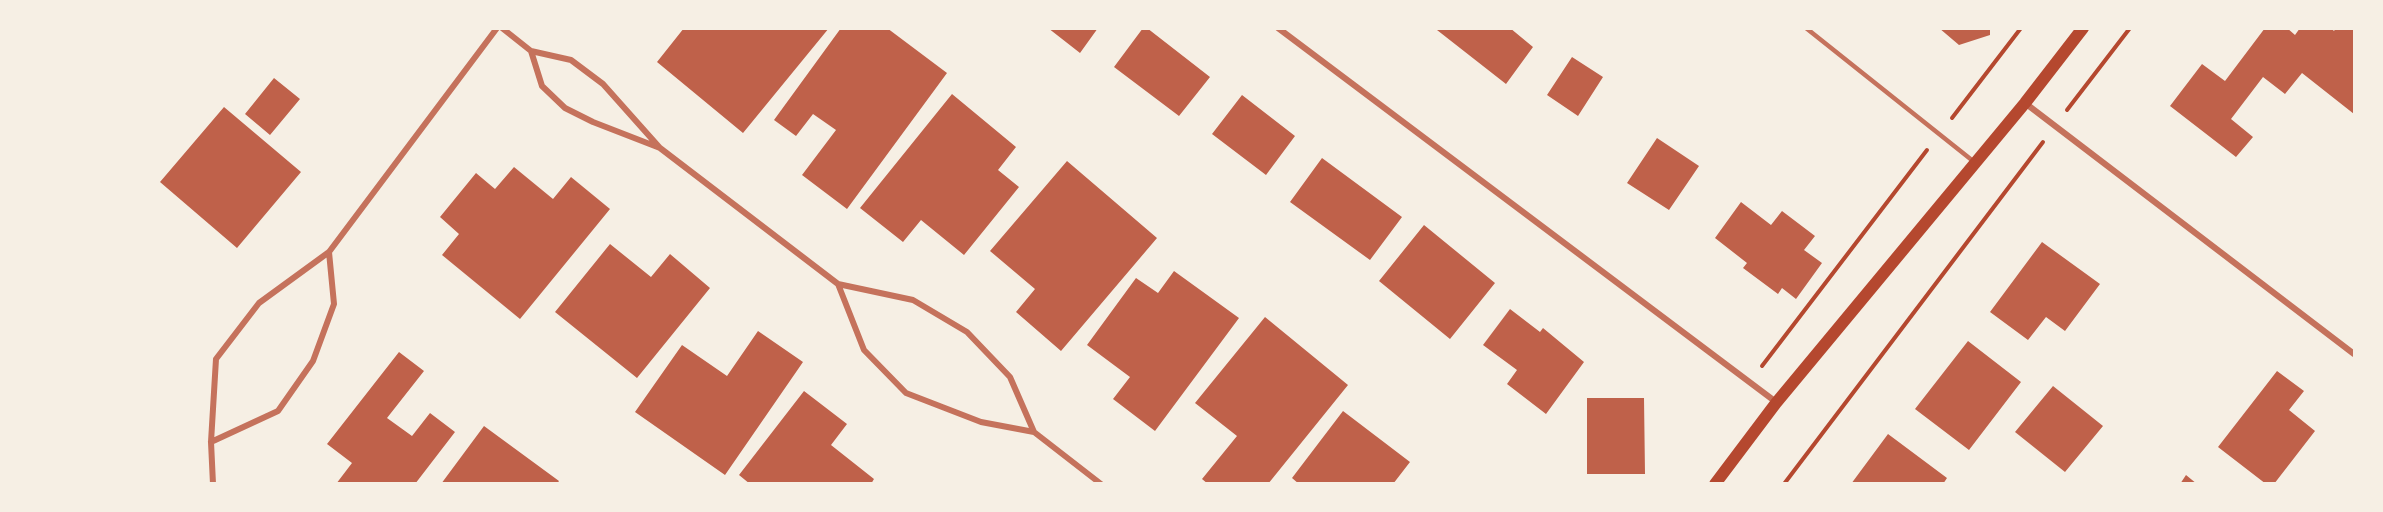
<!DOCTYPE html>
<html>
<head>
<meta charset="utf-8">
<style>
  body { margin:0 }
  #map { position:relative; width:2383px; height:512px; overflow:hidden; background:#f6efe4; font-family:Signika,sans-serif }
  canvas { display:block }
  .frame { position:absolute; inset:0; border:30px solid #f6efe4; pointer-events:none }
</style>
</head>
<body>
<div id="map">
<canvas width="2383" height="512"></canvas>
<div class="frame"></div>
</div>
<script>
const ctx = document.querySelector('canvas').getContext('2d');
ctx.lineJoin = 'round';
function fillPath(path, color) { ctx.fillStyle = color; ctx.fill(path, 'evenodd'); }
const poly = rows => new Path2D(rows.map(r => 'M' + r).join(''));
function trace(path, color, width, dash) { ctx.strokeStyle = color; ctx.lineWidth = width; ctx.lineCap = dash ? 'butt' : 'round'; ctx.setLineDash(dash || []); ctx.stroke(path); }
const building = poly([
  [684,28,829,28,743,133,657,62],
  [841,28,887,28,947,73,847,209,802,175,836,130,813,114,796,136,774,120],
  [1048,28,1098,28,1080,53],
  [1143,28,1147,28,1210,77,1179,116,1114,67],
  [1439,28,1510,28,1533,47,1506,84,1437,30],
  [1939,28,1990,28,1990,35,1959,45],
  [2265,28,2287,28,2295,35,2300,28,2331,28,2334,31,2336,28,2354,28,2354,114,2302,73,2285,94,2263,77,2231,119,2253,137,2236,157,2170,106,2202,64,2225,81],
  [1572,57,1603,77,1578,116,1547,95],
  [274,78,300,99,270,135,245,114],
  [952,94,1016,147,998,170,1019,187,964,255,921,220,903,242,860,208],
  [1242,95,1295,136,1266,175,1212,134],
  [224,107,301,172,237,248,160,182],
  [1657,138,1699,166,1669,210,1627,183],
  [1322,158,1402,217,1370,260,1290,202],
  [1067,161,1157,238,1061,351,1016,312,1035,289,990,251],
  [514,167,553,199,571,177,610,209,520,319,442,255,459,234,440,217,476,173,495,189],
  [1741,202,1771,225,1782,211,1815,236,1804,250,1822,263,1796,299,1782,288,1778,294,1743,268,1747,263,1715,238],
  [1424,225,1495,283,1450,339,1379,281],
  [2042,242,2100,284,2065,331,2046,317,2028,340,1990,312],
  [610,244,651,277,670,254,710,288,637,378,555,312],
  [1174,271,1239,318,1155,431,1113,399,1130,377,1087,345,1136,278,1158,293],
  [1510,309,1540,332,1543,328,1584,362,1546,414,1507,384,1517,370,1483,345],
  [1265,317,1348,385,1268,484,1208,484,1202,479,1237,436,1195,403],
  [758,331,803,362,725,475,635,412,682,345,727,376],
  [1968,341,2021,382,1969,450,1915,409],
  [399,352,424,371,387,418,412,436,430,413,455,432,415,484,336,484,352,463,327,444],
  [2277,371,2304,391,2289,410,2315,431,2274,484,2266,484,2218,447],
  [2053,386,2103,426,2065,472,2015,432],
  [804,391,847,424,831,445,874,479,871,484,750,484,739,475],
  [1587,398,1644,398,1645,474,1587,474],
  [1343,411,1410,462,1393,484,1299,484,1292,478],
  [484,426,559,481,557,484,441,484],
  [1888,434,1947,478,1943,484,1851,484],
  [2186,475,2197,484,2180,484]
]);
const path = poly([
  [2067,110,2130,28],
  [1952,118,2021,28],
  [1762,366,1927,150],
  [1784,484,2043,142]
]);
const service = poly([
  [1806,28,1973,161]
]);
const minor = poly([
  [502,28,531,51,571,60,603,84,660,148,593,122,565,108,542,86,531,51],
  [1278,28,1776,402],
  [2025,103,2354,354],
  [660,148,838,284,913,300,967,332,1010,377,1034,432],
  [838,284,864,350,906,393,981,422,1034,432,1101,484],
  [211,442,278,411,313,361,334,304,329,252],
  [213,484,211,442,216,359,259,303,329,252,497,28]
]);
const secondary = poly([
  [1715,484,1776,403,2025,103,2083,28]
]);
fillPath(building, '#bf614a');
trace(path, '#b5482f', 4);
trace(service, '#c5725c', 4.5);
trace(minor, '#c5725c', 6);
trace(secondary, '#b5482f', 12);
</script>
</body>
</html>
